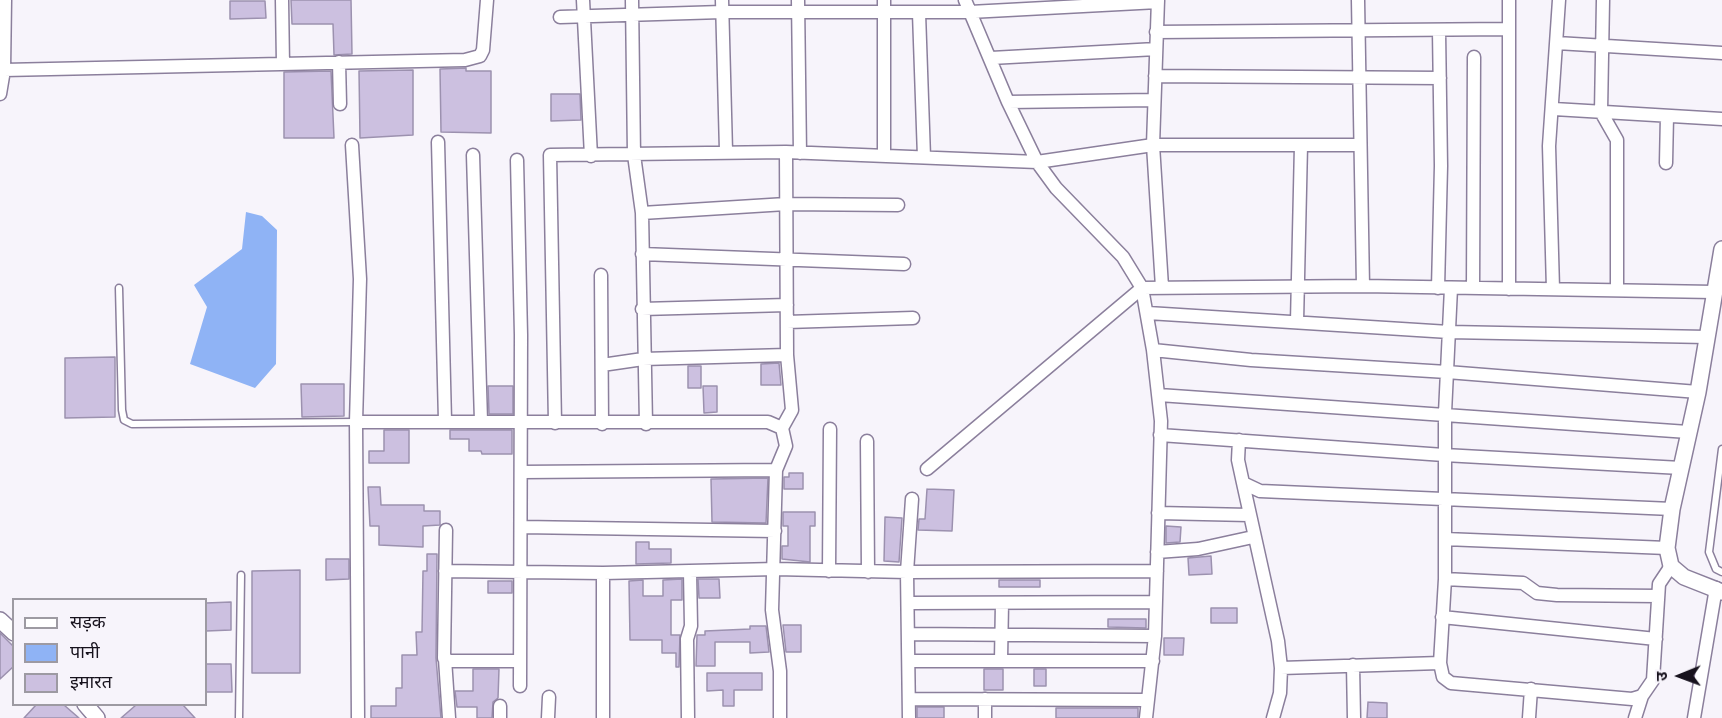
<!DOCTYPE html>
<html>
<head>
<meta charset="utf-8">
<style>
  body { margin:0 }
  #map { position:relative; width:1722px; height:718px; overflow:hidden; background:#f7f4fb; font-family:"Fira Sans Condensed","Noto Sans Devanagari",sans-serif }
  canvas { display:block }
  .legend { position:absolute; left:12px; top:598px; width:195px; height:108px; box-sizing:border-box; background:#f7f4fb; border:2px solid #9d9aa2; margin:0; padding:8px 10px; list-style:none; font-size:18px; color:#17121d }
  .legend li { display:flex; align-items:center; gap:12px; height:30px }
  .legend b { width:30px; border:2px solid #9d9aa2 }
  .north { position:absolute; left:1650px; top:646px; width:60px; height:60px; -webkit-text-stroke:4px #f7f4fb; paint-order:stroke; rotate:269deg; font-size:16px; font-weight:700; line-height:24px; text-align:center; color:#17121d }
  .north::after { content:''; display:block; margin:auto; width:21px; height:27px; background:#17121d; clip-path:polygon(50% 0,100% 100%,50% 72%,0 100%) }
</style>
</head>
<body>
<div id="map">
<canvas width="1722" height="718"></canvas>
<ul class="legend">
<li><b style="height:8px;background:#fff"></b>सड़क</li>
<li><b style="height:16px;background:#8fb3f5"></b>पानी</li>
<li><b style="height:16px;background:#ccc0e0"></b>इमारत</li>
</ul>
<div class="north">उ</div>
</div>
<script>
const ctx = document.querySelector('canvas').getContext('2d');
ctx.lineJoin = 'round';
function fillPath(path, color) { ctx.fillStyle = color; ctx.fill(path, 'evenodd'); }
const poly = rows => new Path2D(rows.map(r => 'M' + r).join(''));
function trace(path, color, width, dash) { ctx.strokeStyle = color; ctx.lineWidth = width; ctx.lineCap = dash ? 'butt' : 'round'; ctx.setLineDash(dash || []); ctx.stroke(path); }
const water = poly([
  [246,212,262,216,277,230,276,364,255,388,190,364,207,307,194,285,242,249]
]);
const building = poly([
  [291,0,351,0,352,54,334,55,333,24,292,24,291,0],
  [230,1,265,1,266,18,230,19,230,1],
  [466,68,466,71,491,71,491,133,441,132,440,69,466,68],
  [413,70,413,135,360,138,359,71,413,70],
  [331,71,334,138,284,138,284,72,331,71],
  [551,94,580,94,581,120,551,121,551,94],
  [115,357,115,417,65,418,65,358,115,357],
  [779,363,781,385,761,385,761,364,779,363],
  [688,366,701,366,701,388,688,388,688,366],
  [301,384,344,384,344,416,302,417,301,384],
  [488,386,513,386,513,414,489,414,488,386],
  [703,386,717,386,717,412,704,413,703,386],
  [384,430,409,430,409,463,369,463,369,451,384,451,384,430],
  [450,430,512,430,512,454,482,454,481,451,469,451,469,439,450,439,450,430],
  [789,473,803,473,803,489,784,489,784,477,789,477,789,473],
  [768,478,766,523,712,522,711,479,768,478],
  [368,487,380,487,381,505,424,505,424,511,440,511,440,525,423,526,423,547,379,545,379,526,370,526,368,487],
  [927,489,954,490,952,531,918,530,919,519,925,519,927,489],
  [783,512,815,512,815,526,810,526,810,562,782,559,782,546,788,546,788,526,783,526,783,512],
  [885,517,902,518,899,562,884,561,885,517],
  [1166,526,1181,527,1180,542,1166,543,1166,526],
  [636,542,649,542,649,549,671,549,671,563,636,564,636,542],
  [427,554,437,554,436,658,441,718,371,718,371,706,396,706,396,688,402,688,402,655,417,655,416,632,422,632,423,571,427,571,427,554],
  [1211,556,1212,574,1189,575,1188,558,1211,556],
  [326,559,349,559,349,579,326,580,326,559],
  [300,570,300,673,252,673,252,571,300,570],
  [682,579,682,600,671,600,671,635,680,635,679,667,676,667,676,653,662,653,662,640,630,640,629,581,643,580,643,596,663,596,663,580,682,579],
  [698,579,719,579,720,598,699,598,698,579],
  [999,580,1040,580,1040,587,999,587,999,580],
  [488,581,512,581,512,593,488,593,488,581],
  [231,602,231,630,206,631,206,603,231,602],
  [1211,608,1237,608,1237,623,1211,623,1211,608],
  [1108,619,1146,619,1146,628,1108,627,1108,619],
  [783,625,801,625,801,652,786,652,783,625],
  [750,626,766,626,769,652,750,653,750,642,715,642,715,666,696,666,697,635,705,635,705,631,750,629,750,626],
  [0,633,14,647,14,666,0,679,0,633],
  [1164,638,1184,638,1183,655,1164,655,1164,638],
  [206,664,231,664,232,692,206,692,206,664],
  [473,669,499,669,498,698,493,702,492,718,477,718,477,707,457,707,455,691,473,691,473,669],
  [984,669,1003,669,1003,690,984,690,984,669],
  [1034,669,1046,669,1046,686,1034,686,1034,669],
  [707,673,762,673,762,690,734,690,734,706,723,706,723,690,707,691,707,673],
  [1368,702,1387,703,1387,718,1367,718,1368,702],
  [36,705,64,705,79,718,24,718,36,705],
  [136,705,183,705,195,718,121,718,136,705],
  [917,707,944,707,944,718,917,718,917,707],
  [1056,708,1138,708,1138,718,1056,718,1056,708]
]);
const service = poly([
  [119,288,122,410,124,420,132,424,356,422],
  [1722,449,1709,552,1716,569,1722,572],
  [239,718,241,575]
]);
const minor = poly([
  [282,0,283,64],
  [583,0,591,156],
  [632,0,634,155,642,213,646,424],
  [722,0,726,151],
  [798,0,800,153],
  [965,0,1008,102,1037,162,1056,188,1123,257,1142,288,1153,350,1161,421,1155,636,1146,718],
  [1158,0,1153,145,1162,287],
  [1358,0,1363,286],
  [1603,0,1601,112,1617,140,1617,289],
  [919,13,924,157],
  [560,17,722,12,970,12,1158,2],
  [1156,32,1509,29],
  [1557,43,1722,53],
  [991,58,1156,49],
  [339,62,340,104],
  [4,70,465,60,480,56,483,50,487,0],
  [1155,76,1440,78],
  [0,94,4,70,5,0],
  [1008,102,1154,100],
  [1554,109,1722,119],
  [438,142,445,421],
  [352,145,360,279,356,422,358,718],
  [473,155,481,421],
  [884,156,884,0],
  [517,160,521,335,520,686],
  [1666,163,1667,116],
  [642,213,786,204,898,205],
  [642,254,904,264],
  [601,275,602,424],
  [1438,288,1441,166,1439,31],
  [1451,288,1445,413,1445,579,1440,663,1443,677,1451,683,1632,699,1642,696,1653,680,1659,584,1671,566],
  [1473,288,1474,57],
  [1509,289,1509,0],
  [1553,289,1549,146,1559,0],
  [642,309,787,305],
  [1148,313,1449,332,1707,337],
  [787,322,913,318],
  [1297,322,1301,145],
  [1153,350,1251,360,1447,372,1698,392],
  [602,365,643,359,787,355],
  [1159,395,1688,432],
  [356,422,768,422,782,428,786,446,776,470,772,610,780,671,780,718],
  [555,423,550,155,786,152,1037,162,1153,145,1360,145],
  [782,428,792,410,787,355,786,152],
  [1160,435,1444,455,1681,468],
  [1239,440,1238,460,1243,483,1260,491,1672,509],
  [867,441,868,572],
  [927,469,1142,288,1363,286,1714,292],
  [522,472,776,470],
  [1243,483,1278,641,1281,668,1280,693,1273,718],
  [1158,513,1249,515],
  [522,527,775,531],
  [446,530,444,658,450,661,520,661],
  [1445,539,1667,548],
  [1157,552,1198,549,1253,537],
  [445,571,603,573,776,569,907,572,1157,571],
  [829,571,830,429],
  [603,573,603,718],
  [1445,579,1523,583,1537,593,1557,595,1658,596],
  [910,603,1156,602],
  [1442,617,1656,639],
  [909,634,1155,636],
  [445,659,449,718],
  [1001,660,1002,603],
  [910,661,1153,661],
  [1353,665,1354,718],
  [1281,668,1440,663],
  [909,699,1148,700],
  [985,699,985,718],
  [500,718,500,706],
  [548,718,549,697],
  [688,718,687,639,691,626,690,572],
  [909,718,907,572,912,499],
  [1529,718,1531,689],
  [1635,718,1642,696],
  [1694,718,1716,588]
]);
const tertiary = poly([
  [1722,249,1698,392,1672,509,1667,548,1671,566,1684,577,1722,592],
  [0,620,14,633],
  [85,704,97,718]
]);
fillPath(water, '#8fb3f5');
fillPath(building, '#ccc0e0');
trace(building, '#9c91af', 1.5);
trace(service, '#8b7f9c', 9);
trace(minor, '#8b7f9c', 15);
trace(tertiary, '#8b7f9c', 18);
trace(service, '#fff', 6);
trace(minor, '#fff', 12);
trace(tertiary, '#fff', 15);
</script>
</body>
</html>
